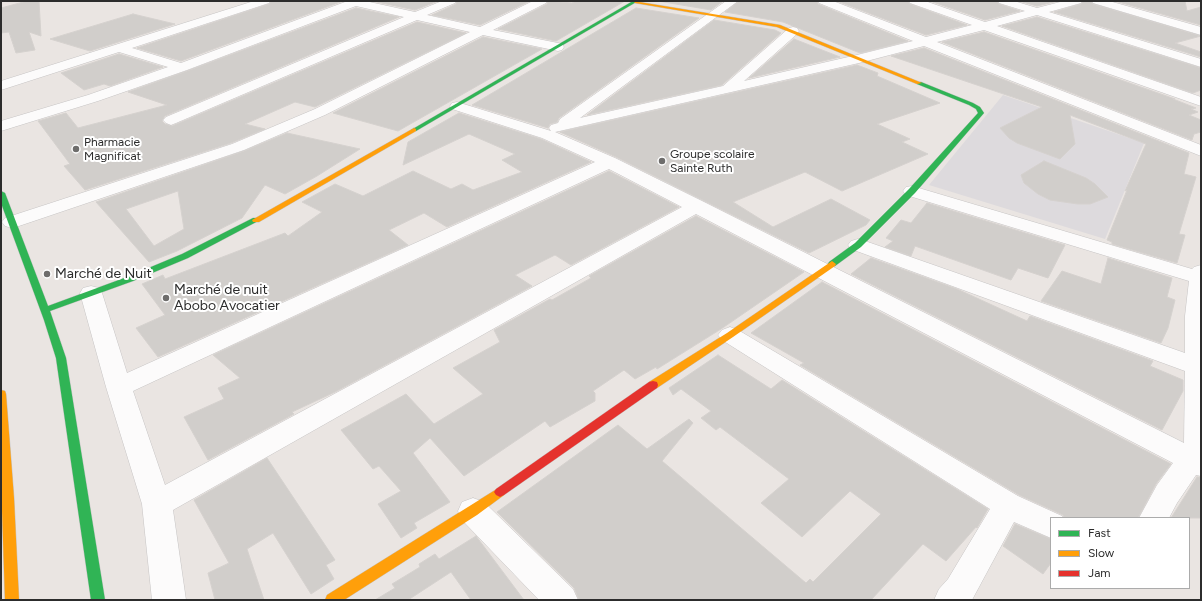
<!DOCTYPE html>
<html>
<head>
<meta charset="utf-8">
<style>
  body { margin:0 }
  #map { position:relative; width:1202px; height:601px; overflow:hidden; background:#eae5e2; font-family:Figtree,sans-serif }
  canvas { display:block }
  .frame { position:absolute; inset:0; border:2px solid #2c2c2c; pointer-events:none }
  .legend { position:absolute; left:1050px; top:517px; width:140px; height:72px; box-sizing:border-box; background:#fff; border:1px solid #ababab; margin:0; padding:5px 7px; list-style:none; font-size:12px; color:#2c2c2c }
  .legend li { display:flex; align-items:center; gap:8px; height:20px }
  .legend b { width:20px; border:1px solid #ababab }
</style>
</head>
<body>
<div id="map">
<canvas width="1202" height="601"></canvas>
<div class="frame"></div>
<ul class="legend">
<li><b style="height:5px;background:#30b455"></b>Fast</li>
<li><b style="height:5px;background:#ff9f0a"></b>Slow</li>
<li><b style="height:5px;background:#e5322d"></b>Jam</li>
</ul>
</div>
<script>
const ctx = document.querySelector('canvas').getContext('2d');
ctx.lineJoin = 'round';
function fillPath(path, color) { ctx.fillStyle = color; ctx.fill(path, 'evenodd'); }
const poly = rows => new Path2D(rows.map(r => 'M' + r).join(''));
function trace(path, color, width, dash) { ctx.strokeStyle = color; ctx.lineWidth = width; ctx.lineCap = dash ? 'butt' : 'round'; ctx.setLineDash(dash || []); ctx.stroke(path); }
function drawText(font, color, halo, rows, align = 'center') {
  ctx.font = font + ' Figtree,sans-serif'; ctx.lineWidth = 4; ctx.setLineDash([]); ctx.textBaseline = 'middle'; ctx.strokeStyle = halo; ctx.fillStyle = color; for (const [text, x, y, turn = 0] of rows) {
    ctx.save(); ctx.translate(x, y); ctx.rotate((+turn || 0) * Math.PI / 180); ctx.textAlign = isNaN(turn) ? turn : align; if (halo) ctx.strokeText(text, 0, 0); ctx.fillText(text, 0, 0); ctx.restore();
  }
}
const industrial = poly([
  [1003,95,1144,143,1105,239,929,185]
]);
const building = poly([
  [27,1,39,1,41,36,29,32,35,50,16,53,9,32,1,33,1,8,27,1],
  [271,1,343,1,181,61,137,48,269,4,271,1],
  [372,1,438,1,415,10,372,1],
  [457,1,530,1,480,25,432,15,456,4,457,1],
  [548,1,572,3,576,1,625,1,556,41,498,29,547,4,548,1],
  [658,1,723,1,711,10,658,1],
  [739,1,817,1,818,4,908,41,860,53,783,22,725,12,739,1],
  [837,1,908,1,910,4,967,25,926,35,837,1],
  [930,1,997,1,999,4,1020,11,985,20,930,1],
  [1019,1,1058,1,1037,6,1019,1],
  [1083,1,1091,1,1093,4,1201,36,1175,43,1201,52,1201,57,1054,12,1081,4,1083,1],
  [1115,1,1185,1,1187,11,1201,7,1201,25,1115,1],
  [356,8,399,17,165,116,162,121,165,124,172,126,417,22,466,33,315,107,295,102,245,124,265,129,231,143,85,190,64,166,70,164,38,121,66,113,78,128,167,105,128,92,187,71,356,8],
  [636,8,699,18,559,118,557,122,550,124,548,128,472,105,636,8],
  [133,14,175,24,90,51,50,39,133,14],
  [1037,17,1201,68,1201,90,1193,93,1002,26,1037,17],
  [714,20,775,30,781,33,722,85,587,115,714,20],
  [984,32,1175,99,1173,99,1196,108,1191,109,1198,112,1189,115,1201,120,1201,132,1194,134,1192,140,942,42,984,32],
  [483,37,542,49,398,131,333,113,483,37],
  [794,39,840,57,749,78,794,39],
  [924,48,1189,153,1184,174,1196,177,1179,234,1185,235,1177,263,1112,244,1112,242,1107,240,1127,190,1125,191,1146,144,1070,115,1075,144,1060,159,1017,143,1009,138,1000,128,1042,107,891,56,924,48],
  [119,54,163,67,110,86,104,84,84,90,61,73,119,54],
  [857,65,878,73,877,76,940,103,877,124,910,139,902,142,928,154,842,191,805,172,733,202,773,227,831,199,870,220,866,225,809,253,616,157,560,132,857,65],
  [459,113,541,139,591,162,447,227,424,213,389,230,408,245,158,357,136,328,165,315,142,284,163,275,165,279,285,233,288,236,322,212,302,202,335,184,363,196,413,171,451,189,462,184,473,190,522,172,502,160,515,154,469,134,403,165,408,142,459,113],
  [287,133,360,149,317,176,285,194,265,185,242,218,177,251,149,262,96,202,244,151,287,133],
  [178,191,184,229,154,246,126,209,178,191],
  [1044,161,1086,178,1095,184,1108,197,1090,204,1078,204,1050,200,1038,194,1024,183,1021,175,1044,161],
  [609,171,679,207,571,265,555,255,515,275,532,286,335,392,292,412,294,414,208,460,184,417,224,399,218,388,240,378,213,355,609,171],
  [927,203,1065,245,1048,278,1018,268,1011,280,915,246,911,256,885,247,893,241,886,238,901,220,911,223,927,203],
  [696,216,804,272,721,329,657,369,656,367,635,379,624,370,593,391,595,393,595,401,550,427,545,421,464,476,430,438,413,453,450,502,414,523,417,528,401,538,378,504,401,491,379,466,373,469,341,430,406,394,434,424,483,394,453,368,500,342,494,330,550,299,552,300,591,278,589,276,696,216],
  [871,258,957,289,1027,321,1030,316,1153,361,1150,366,1183,380,1183,391,1162,430,851,274,871,258],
  [1108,258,1172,278,1167,297,1175,300,1168,328,1161,343,1041,301,1062,271,1101,284,1108,258],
  [822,282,1171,464,1156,484,1138,518,1064,518,1063,515,1019,495,800,365,804,363,751,333,822,282],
  [718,355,771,389,782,380,988,509,977,528,976,527,946,561,923,544,871,600,579,600,574,588,497,512,618,425,647,449,689,419,693,423,662,461,806,583,810,579,813,582,881,514,850,491,802,537,761,503,789,479,720,427,716,430,701,418,711,411,681,389,673,395,669,388,718,355],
  [267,458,335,560,326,565,334,579,311,594,273,533,247,549,264,600,215,600,208,573,229,563,194,500,267,458],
  [1197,477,1201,477,1201,518,1171,518,1197,477],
  [1015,524,1051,539,1051,563,1043,574,1003,546,1015,524],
  [476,536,524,600,471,600,451,572,408,600,375,600,395,588,392,584,420,567,419,564,435,554,439,559,476,536]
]);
const street = poly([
  [254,1,270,1,269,3,132,48,181,63,345,2,345,1,365,1,415,12,442,1,456,1,455,3,427,15,480,27,533,1,547,1,546,3,493,30,558,43,562,44,564,47,562,50,558,51,483,35,325,115,244,150,19,226,12,228,5,226,2,222,5,218,232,144,315,109,470,32,417,20,176,123,171,125,166,123,163,120,166,117,404,17,356,6,187,70,98,101,1,131,1,121,88,95,168,67,119,52,1,90,1,81,254,1],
  [726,1,738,1,580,118,723,86,789,28,793,27,797,28,799,31,797,34,744,81,857,55,913,41,819,3,818,1,833,1,926,37,972,25,910,3,909,1,925,1,985,22,1025,11,999,3,998,1,1014,1,1037,8,1064,1,1082,1,1081,3,1049,12,1201,59,1201,67,1037,15,997,26,1201,97,1201,106,984,30,937,42,1201,145,1201,156,924,46,859,63,555,132,615,158,704,202,1184,443,1185,371,851,249,848,245,851,241,858,239,865,241,1185,353,1185,316,1189,281,906,195,903,191,906,187,912,186,1192,269,1194,267,1201,265,1201,476,1196,475,1177,503,1169,518,1139,518,1157,485,1173,463,696,214,173,510,186,600,152,600,142,504,106,387,80,293,83,288,91,286,99,288,102,293,127,373,595,162,542,138,452,109,450,106,452,103,457,102,551,131,549,128,551,125,558,123,560,119,726,1],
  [609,169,682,207,165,485,133,391,609,169],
  [1092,1,1109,1,1201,27,1201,35,1093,3,1092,1],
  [730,327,738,330,1018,496,1062,516,1063,518,1051,518,1051,538,1014,522,972,600,934,600,939,589,948,579,990,509,722,340,718,335,722,330,730,327],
  [473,498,484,502,573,589,578,600,539,600,462,520,458,511,462,502,473,498]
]);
const fast = poly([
  [633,1,638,1,416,131,411,130,633,1],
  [917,82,921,82,973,103,980,107,984,113,915,193,861,247,835,266,829,266,828,264,829,262,855,243,909,189,978,113,976,109,969,105,917,84,917,82],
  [1,191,5,193,48,306,127,277,182,254,253,218,259,218,260,220,188,258,133,281,50,311,66,358,105,600,91,600,56,358,44,320,1,203,1,191]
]);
const slow = poly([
  [633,1,780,25,922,83,917,84,777,27,635,3,633,1],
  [414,128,416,129,416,131,259,222,253,222,252,220,414,128],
  [832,261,836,264,835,266,733,337,657,388,649,388,648,385,649,382,727,333,832,261],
  [1,390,5,391,6,394,14,498,19,600,5,600,1,481,1,390],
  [500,487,504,489,506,492,504,495,477,515,344,600,325,600,327,595,500,487]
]);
const jam = poly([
  [653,381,657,382,658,385,657,388,504,495,500,497,496,495,494,492,496,489,649,382,653,381]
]);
const markers = [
  [76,149,4,"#6e6d6c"],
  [662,161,4,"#6e6d6c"],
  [47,274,4,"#6e6d6c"],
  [166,298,4,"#6e6d6c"]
];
const farPoinames = [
  ["Pharmacie",84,142],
  ["Magnificat",84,156],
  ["Groupe scolaire",670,154],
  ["Sainte Ruth",670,168]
];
const poiNames = [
  ["Marché de Nuit",55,274],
  ["Marché de nuit",174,290],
  ["Abobo Avocatier",174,306]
];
fillPath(industrial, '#dddadd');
fillPath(building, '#d1cecb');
trace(building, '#d5d1ce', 1);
trace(street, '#c6c4c4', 1);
trace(fast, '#c6c4c4', 1);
trace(slow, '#c6c4c4', 1);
trace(jam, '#c6c4c4', 1);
fillPath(street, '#fcfbfb');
fillPath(fast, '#30b455');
fillPath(slow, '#ff9f0a');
fillPath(jam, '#e5322d');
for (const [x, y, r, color] of markers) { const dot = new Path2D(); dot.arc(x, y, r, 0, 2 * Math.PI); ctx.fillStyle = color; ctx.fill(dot); trace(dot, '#fff', 1.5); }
drawText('12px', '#2c2c2c', '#fff', farPoinames, 'left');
drawText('14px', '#2c2c2c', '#fff', poiNames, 'left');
</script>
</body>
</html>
